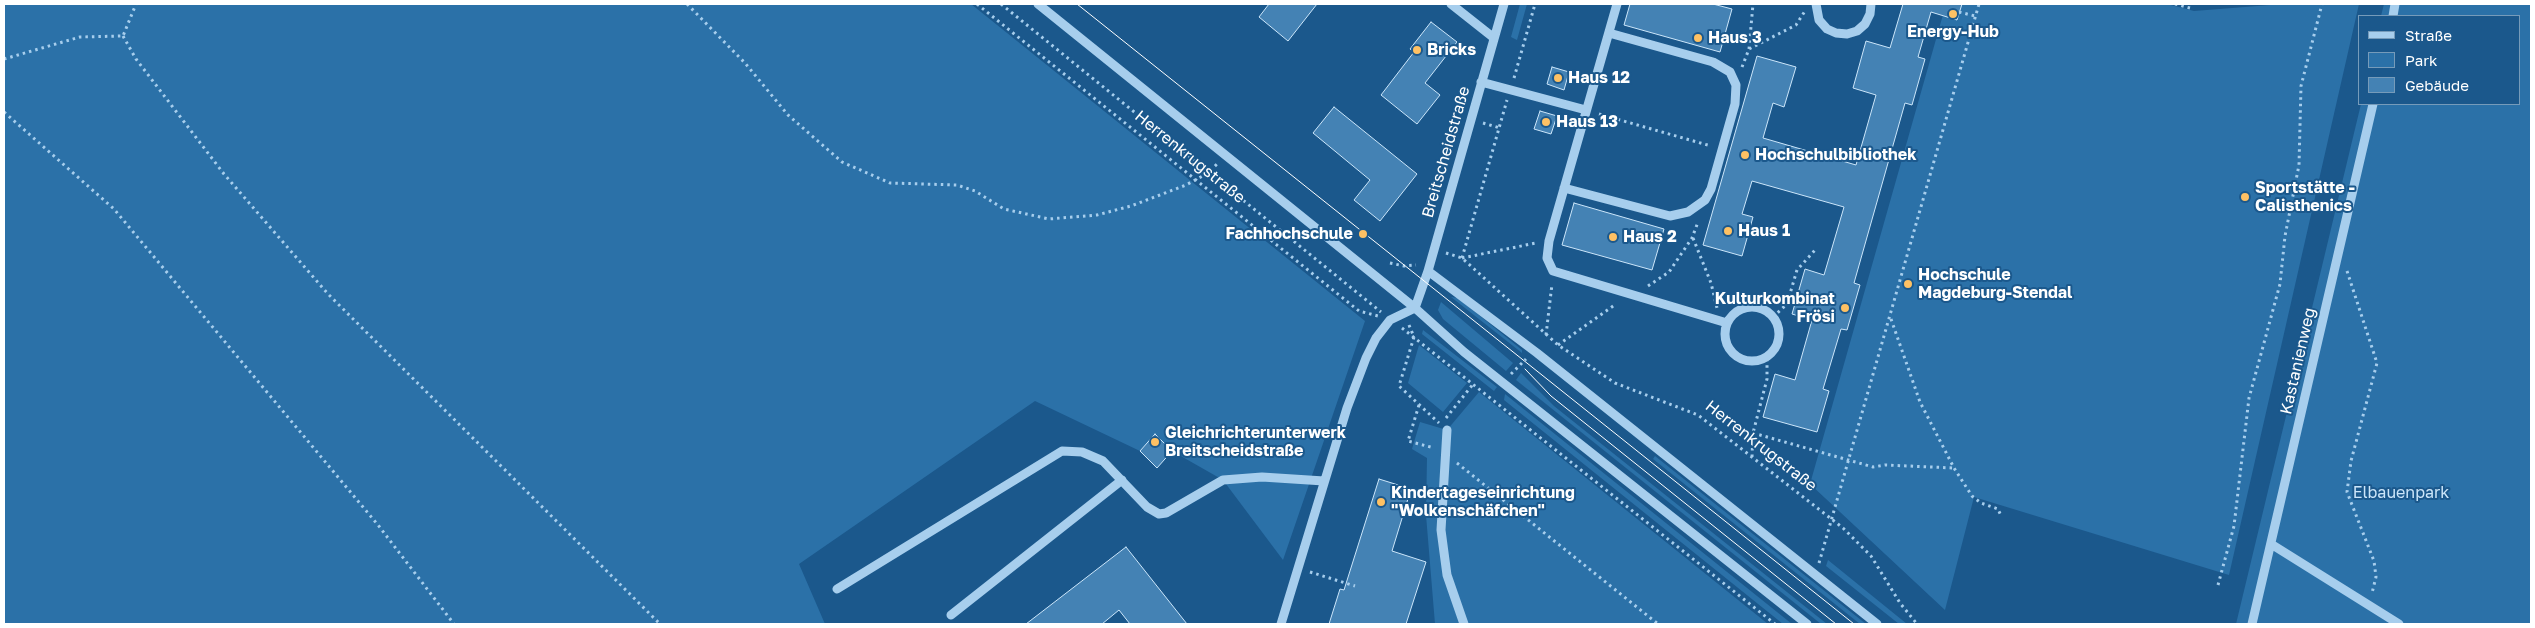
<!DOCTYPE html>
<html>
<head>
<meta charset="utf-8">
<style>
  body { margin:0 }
  #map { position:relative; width:2535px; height:628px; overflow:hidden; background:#1b588c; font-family:"Golos Text",sans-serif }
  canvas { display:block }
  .frame { position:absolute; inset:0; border:5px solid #fff; pointer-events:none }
  .legend { position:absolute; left:2358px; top:15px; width:162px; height:90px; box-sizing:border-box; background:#1b588c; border:1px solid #769bba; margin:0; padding:6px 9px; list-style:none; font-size:15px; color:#fff }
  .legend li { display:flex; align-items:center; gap:10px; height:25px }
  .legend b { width:25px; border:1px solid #769bba }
</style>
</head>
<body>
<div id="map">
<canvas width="2535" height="628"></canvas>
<div class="frame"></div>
<ul class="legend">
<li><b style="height:6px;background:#a7ceed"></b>Straße</li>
<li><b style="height:14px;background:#2b71a8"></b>Park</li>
<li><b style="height:14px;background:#4482b4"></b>Gebäude</li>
</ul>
</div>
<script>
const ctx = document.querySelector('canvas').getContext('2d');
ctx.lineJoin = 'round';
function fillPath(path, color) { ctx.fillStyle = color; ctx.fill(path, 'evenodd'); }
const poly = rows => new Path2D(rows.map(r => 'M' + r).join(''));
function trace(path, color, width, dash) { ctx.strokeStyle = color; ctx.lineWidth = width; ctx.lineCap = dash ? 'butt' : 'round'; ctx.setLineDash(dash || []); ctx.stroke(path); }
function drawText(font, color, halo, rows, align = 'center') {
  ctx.font = font + ' "Golos Text",sans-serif'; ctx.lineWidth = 4; ctx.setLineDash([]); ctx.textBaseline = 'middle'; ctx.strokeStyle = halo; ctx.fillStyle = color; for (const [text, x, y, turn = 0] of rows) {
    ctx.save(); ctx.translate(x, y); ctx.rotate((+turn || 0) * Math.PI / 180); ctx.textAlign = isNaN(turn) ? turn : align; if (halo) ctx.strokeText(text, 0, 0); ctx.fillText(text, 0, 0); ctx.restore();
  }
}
const green = poly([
  [4,4,971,4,1365,321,1283,560,1223,480,1172,451,1155,434,1140,451,1035,401,799,564,825,624,4,624],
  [1520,4,1527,4,1517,40,1511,37],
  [1946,4,2167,4,2194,11,2283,4,2359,4,2229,575,1974,497,1945,610,1810,484],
  [2384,4,2531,4,2531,624,2236,624,2361,104,2519,104,2519,16,2381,16],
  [1451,297,1458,298,1522,350,1522,353],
  [1441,302,1513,363,1506,371,1443,319,1438,310],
  [1423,330,1497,387,1494,391,1422,334],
  [1419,345,1467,383,1443,412,1408,383],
  [1521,373,1554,406,1827,624,1821,624,1516,380],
  [1479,392,1768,624,1435,624,1426,515,1427,458,1412,449,1420,422,1447,430],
  [1505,394,1792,624,1783,624,1504,400],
  [1655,456,1866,624,1860,624,1653,459],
  [1828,560,1907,624,1899,624,1826,566]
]);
const building = poly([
  [1269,4,1317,4,1288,41,1259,17,1269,4],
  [1630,4,1713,4,1732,9,1720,52,1624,25,1630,4],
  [1903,4,1962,4,1957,20,1931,12,1918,57,1925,59,1912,105,1905,103,1854,283,1860,285,1847,330,1841,329,1823,389,1829,391,1817,432,1763,417,1775,374,1795,380,1812,320,1792,314,1805,269,1824,275,1844,207,1752,181,1742,214,1753,217,1742,256,1703,245,1757,56,1796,67,1784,107,1773,103,1763,138,1856,165,1876,95,1853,88,1866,41,1890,48,1903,4],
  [1431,22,1457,42,1425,83,1440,95,1417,124,1381,95,1414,52,1410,49,1431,22],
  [1552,67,1569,72,1564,90,1547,84,1552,67],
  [1334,107,1417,174,1380,221,1354,200,1370,180,1313,133,1334,107],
  [1540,111,1557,116,1551,134,1534,129,1540,111],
  [1574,203,1664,229,1652,270,1562,245,1574,203],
  [1155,434,1172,451,1157,468,1140,451,1155,434],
  [1379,479,1411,489,1392,551,1426,562,1406,624,1329,624,1340,589,1344,590,1379,479],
  [1126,547,1187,624,1130,624,1119,610,1102,624,1026,624,1126,547]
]);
const path = poly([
  [687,4,745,63,788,115,842,162,890,183,957,185,975,191,1004,209,1049,219,1097,215,1131,206,1186,185,1208,173,1218,163],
  [977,4,1359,311,1378,316],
  [1001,4,1381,312],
  [2175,4,2190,8,2192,4],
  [1959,12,1975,16],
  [123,36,136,59,224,174,328,294,660,624],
  [1749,49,1753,4],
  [4,59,80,37,123,36,136,4],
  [1742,67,1749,49,1796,25,1805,11],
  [1514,78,1535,4],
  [4,112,114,209,378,525,454,624],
  [1599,114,1711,146],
  [1483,123,1500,128],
  [1693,238,1711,283,1717,308],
  [1446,253,1462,258,1558,345,1615,383,1698,415,1843,528,1871,556,1900,603,1917,624],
  [1462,258,1507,100],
  [1462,258,1536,243],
  [1390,263,1404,266,1416,265],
  [2347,271,2377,363,2351,461,2347,492,2374,561,2376,577,2372,593],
  [1648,286,1669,272,1692,238,1698,222],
  [1773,317,1787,304,1797,270,1816,249],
  [1891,319,1920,402,1954,468,1972,496,1981,503,1998,509,2001,516],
  [1409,325,1414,337,1399,386,1439,423],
  [1402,328,1775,624],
  [1546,335,1552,284],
  [1558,345,1616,304],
  [1511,374,1526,359],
  [1419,405,1408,441,1434,448],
  [1446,418,1474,383],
  [1753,433,1873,467,1885,465,1954,468],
  [1752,457,1753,433,1767,379,1767,357],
  [1457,463,1658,624],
  [1819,563,1979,4],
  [1310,572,1355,586],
  [2218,585,2234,526,2249,398,2280,284,2285,236,2299,165,2301,86,2322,4]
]);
const minor = poly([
  [1038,4,1415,308,1464,352,1807,624],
  [1451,4,1494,38],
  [1617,4,1549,241,1547,258,1553,271,1727,323],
  [1816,4,1819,20,1827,29,1836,33,1847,34,1857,31,1865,24,1870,14,1871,4],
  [2393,16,2395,4],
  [1481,82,1586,110],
  [1564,188,1670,216,1688,212,1705,200,1711,189,1735,104,1736,85,1730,72,1713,62,1609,33],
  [1428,271,1537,353,1877,624],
  '1725 334a27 27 0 1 1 54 0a27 27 0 1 1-54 0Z',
  [1415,308,1428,271,1504,4],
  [1447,430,1441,530,1447,575,1464,624],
  [2271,544,2399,624],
  [837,589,1062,451,1082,452,1103,461,1147,507,1159,514,1166,513,1223,480,1262,477,1324,481],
  [951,615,1122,480],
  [1281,624,1347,408,1366,358,1376,338,1390,320,1415,308],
  [2252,624,2373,104]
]);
const tram = poly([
  [1077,4,1854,624],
  [1525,369,1551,396,1836,624]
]);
const markers = [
  [1953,14,5,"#fec164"],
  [1698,38,5,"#fec164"],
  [1417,50,5,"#fec164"],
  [1558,78,5,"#fec164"],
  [1546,122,5,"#fec164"],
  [1745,155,5,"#fec164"],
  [2245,197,5,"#fec164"],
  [1728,231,5,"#fec164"],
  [1363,234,5,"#fec164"],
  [1613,237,5,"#fec164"],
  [1908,284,5,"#fec164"],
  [1845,308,5,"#fec164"],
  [1155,442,5,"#fec164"],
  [1381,502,5,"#fec164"]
];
const poiNames = [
  ["Energy-Hub",1953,32,"center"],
  ["Haus 3",1708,38],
  ["Bricks",1427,50],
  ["Haus 12",1568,78],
  ["Haus 13",1556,122],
  ["Hochschulbibliothek",1755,155],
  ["Sportstätte -",2255,188],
  ["Calisthenics",2255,206],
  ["Haus 1",1738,231],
  ["Fachhochschule",1353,234,"right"],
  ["Haus 2",1623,237],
  ["Hochschule",1918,275],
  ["Magdeburg-Stendal",1918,293],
  ["Kulturkombinat",1835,299,"right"],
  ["Frösi",1835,317,"right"],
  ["Gleichrichterunterwerk",1165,433],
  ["Breitscheidstraße",1165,451],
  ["Kindertageseinrichtung",1391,493],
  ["\"Wolkenschäfchen\"",1391,511]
];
const streetNames = [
  ["Breitscheidstraße",1446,152,-74],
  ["Herrenkrugstraße",1190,157,39],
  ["Kastanienweg",2298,361,-77],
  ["Herrenkrugstraße",1761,446,38]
];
const parkNames = [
  ["Elbauenpark",2401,493]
];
fillPath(green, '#2b71a8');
fillPath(building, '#4482b4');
trace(building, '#cce6fa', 1);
trace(path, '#a7ceed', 3, [2.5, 4]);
trace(minor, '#a7ceed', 9);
trace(tram, '#fff', 1);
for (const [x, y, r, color] of markers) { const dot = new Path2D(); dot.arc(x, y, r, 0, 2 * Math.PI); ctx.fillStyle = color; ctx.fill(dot); trace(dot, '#1b588c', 2); }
drawText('bold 16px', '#fff', '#1b588c', poiNames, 'left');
drawText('16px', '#fff', '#1b588c', streetNames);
drawText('16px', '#cce6fa', '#1b588c', parkNames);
</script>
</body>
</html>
